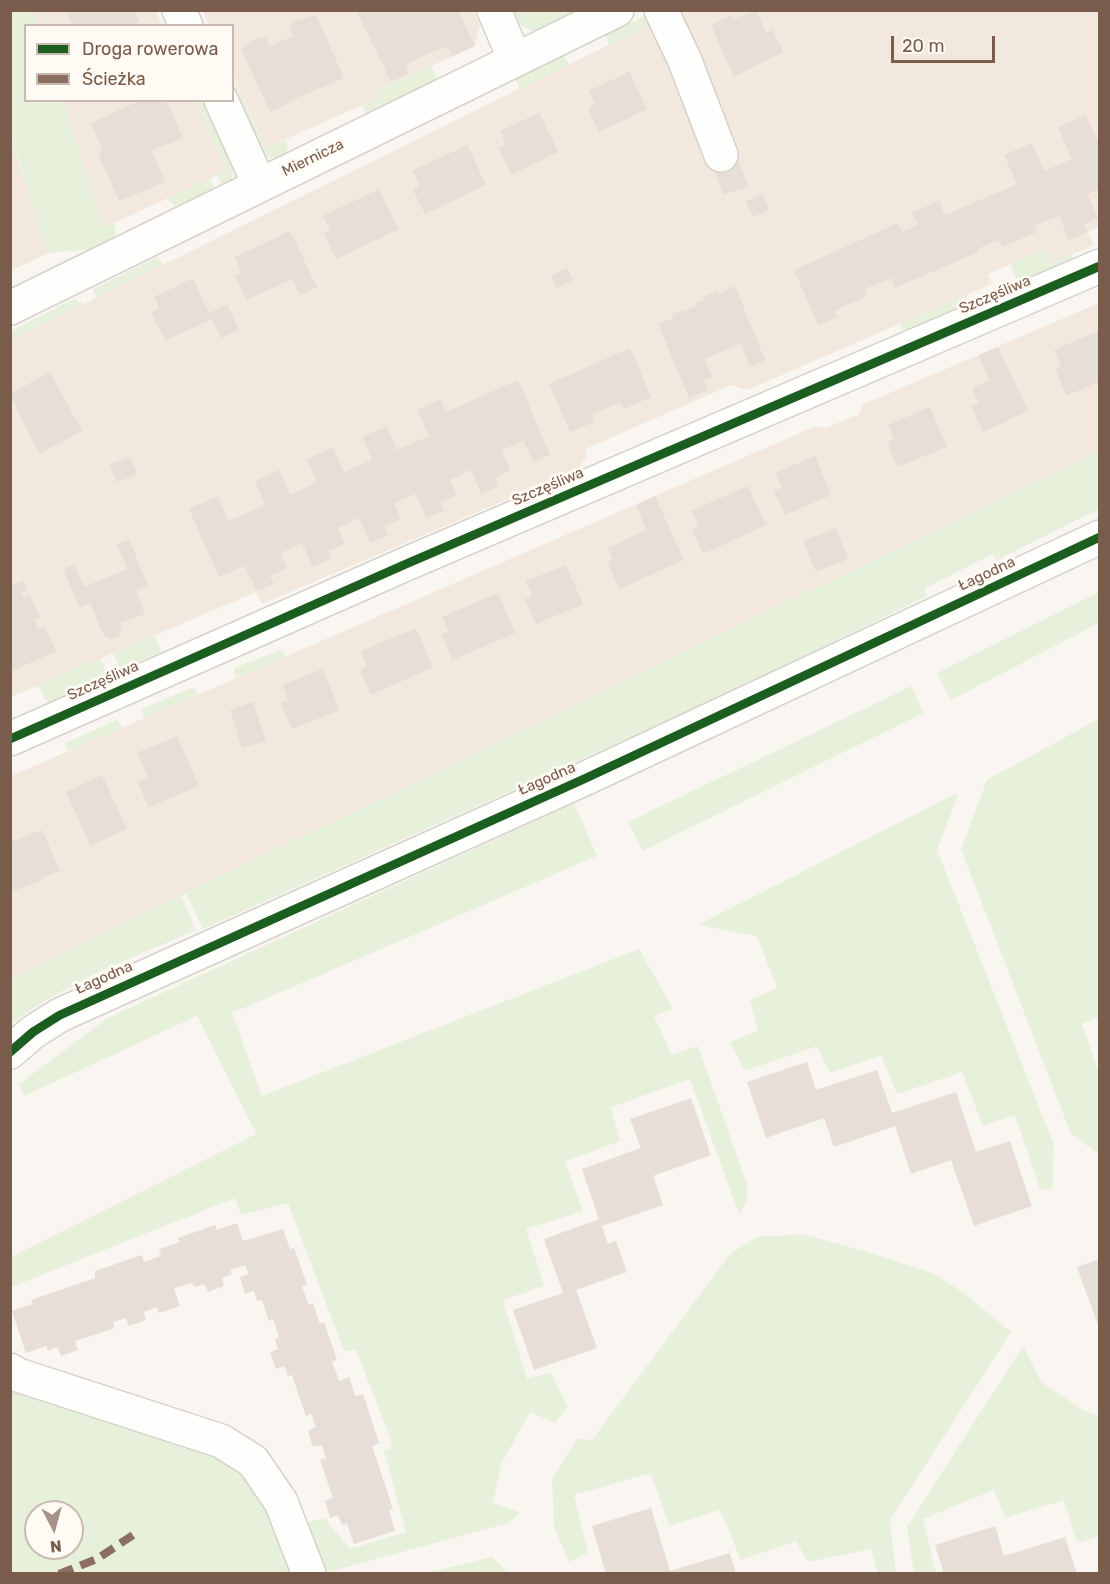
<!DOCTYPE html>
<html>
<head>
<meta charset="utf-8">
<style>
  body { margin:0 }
  #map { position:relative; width:1110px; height:1584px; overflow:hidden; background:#f9f5f0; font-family:Rubik,sans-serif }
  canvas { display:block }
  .frame { position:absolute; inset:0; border:12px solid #7a5c4d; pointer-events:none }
  .legend { position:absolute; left:24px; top:24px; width:210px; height:78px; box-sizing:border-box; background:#fffaf3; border:2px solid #cabbb1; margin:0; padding:8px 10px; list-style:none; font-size:18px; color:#7a5c4d }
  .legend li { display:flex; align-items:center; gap:12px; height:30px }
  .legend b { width:30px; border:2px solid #cabbb1 }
  .north { position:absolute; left:24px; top:1500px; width:60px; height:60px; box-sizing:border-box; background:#fffaf3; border:2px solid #cabbb1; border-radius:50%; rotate:174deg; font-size:16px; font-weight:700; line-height:24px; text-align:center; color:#7a5c4d }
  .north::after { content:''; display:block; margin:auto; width:21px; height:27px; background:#a69286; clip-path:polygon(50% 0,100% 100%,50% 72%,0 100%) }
  .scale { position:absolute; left:891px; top:36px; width:104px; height:27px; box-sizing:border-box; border:3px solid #7a5c4d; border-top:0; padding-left:8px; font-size:18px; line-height:21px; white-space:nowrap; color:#7a5c4d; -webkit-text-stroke:4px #fffaf3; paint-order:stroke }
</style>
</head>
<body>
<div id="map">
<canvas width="1110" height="1584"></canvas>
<div class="frame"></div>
<ul class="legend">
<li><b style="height:8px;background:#1b5e20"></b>Droga rowerowa</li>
<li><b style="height:8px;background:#8d6e63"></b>Ścieżka</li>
</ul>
<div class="north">N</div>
<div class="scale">20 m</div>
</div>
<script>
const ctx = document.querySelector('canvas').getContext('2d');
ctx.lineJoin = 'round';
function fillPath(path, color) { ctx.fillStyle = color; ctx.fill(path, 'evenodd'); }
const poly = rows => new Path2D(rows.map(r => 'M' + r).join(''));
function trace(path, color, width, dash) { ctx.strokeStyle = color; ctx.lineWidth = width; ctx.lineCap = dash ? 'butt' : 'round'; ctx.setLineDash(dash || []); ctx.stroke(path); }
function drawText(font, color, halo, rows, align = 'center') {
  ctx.font = font + ' Rubik,sans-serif'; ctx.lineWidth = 6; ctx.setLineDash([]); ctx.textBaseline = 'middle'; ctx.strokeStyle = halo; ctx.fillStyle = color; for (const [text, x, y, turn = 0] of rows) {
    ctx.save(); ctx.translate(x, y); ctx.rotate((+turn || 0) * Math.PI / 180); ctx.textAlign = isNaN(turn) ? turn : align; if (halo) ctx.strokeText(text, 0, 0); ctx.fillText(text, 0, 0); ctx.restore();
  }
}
const residential = poly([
  [33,11,156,11,162,25,38,25],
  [202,11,474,11,480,24,475,46,374,92,376,98,362,105,266,148,233,76,232,26,209,25],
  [677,11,1099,11,1099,226,1088,232,1094,245,1052,263,1045,249,988,274,992,284,747,390,731,385,585,449,587,455,578,469,262,604,256,592,11,697,11,340],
  [63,101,196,101,227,171,103,228],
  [10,137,48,253,11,271,10,271],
  [1099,303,1099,451,11,978,11,776,800,433,818,426,826,428,860,414,862,405]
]);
const green = poly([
  [10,11,33,11,38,25,26,26,26,100,63,101,103,227,115,223,115,240,96,249,48,253,11,137],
  [510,11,578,11,538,30,531,30,521,25],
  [647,15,654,22,609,46,606,35],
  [564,56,569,65,519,90,516,79],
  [431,66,438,81,368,116,362,105,376,98,373,92],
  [232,76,266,148,286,140,288,146,285,155,270,158,261,154,233,99],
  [196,101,211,101,233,164,232,183,223,188,217,175,226,170],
  [210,179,216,191,179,210,167,198],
  [1045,249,1053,263,1071,255,1073,259,1018,283,1010,265],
  [157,257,163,264,95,298,93,289],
  [967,295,967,306,905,334,900,324],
  [75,298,82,304,11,340,11,331],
  [1099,451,1099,509,997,560,992,554,924,589,927,596,738,689,203,929,186,893],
  [1099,592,1099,623,951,700,937,673],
  [155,634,161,652,120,669,113,653],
  [282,649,286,657,236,678,233,669],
  [100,658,108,677,47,703,38,685],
  [912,686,923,713,643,851,628,822],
  [194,687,197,695,144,718,142,709],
  [1099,719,1099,1017,1082,1024,1099,1073,1099,1154,1071,1134,961,849,987,780],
  [117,720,123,728,67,751,65,743],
  [959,792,937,850,1054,1145,1052,1189,1040,1189,1015,1115,983,1126,962,1072,897,1094,881,1055,830,1073,817,1046,745,1071,730,1042,758,1031,750,1000,777,988,757,936,698,925],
  [574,803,597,856,232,1013,262,1096,639,949,673,1009,654,1016,672,1055,698,1046,747,1185,747,1200,739,1214,690,1079,611,1107,620,1141,565,1161,583,1211,526,1229,544,1286,503,1300,527,1379,551,1372,568,1407,555,1423,530,1412,501,1464,493,1503,520,1512,509,1523,328,1572,318,1568,303,1524,324,1518,350,1549,406,1532,384,1451,392,1448,390,1437,356,1350,344,1351,288,1203,241,1215,235,1198,11,1287,11,1257,256,1134,197,1016,24,1096,19,1084,108,1018],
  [181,895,196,930,92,975,51,997,11,1023,11,978],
  [806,1235,864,1251,933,1273,968,1296,1011,1332,890,1520,896,1573,878,1573,871,1549,808,1562,796,1541,741,1560,720,1510,669,1526,651,1473,574,1495,588,1553,569,1562,554,1526,552,1479,577,1439,592,1440,730,1254,759,1236],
  [1023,1346,1041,1382,1081,1409,1099,1416,1099,1536,1077,1543,1064,1500,1005,1518,994,1490,923,1519,936,1573,914,1573,907,1527],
  [11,1387,229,1461,267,1506,293,1574,11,1574],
  [36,1512,72,1512,72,1548,36,1548],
  [492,1557,508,1573,427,1573]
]);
const building = poly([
  [66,10,134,10,139,21,129,26,73,26],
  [361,10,458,10,475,46,452,56,447,47,425,55,406,65,410,73,391,82,357,12],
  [756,10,766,33,773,30,783,52,734,77,711,25,732,15,734,19],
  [316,15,344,78,289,101,290,103,270,112,241,49,256,39,266,37,270,46,293,36,289,27,296,21],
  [629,72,647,109,599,132,588,108,595,104,589,91],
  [141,100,166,100,183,138,151,150,165,182,119,201,99,156,102,148,91,123],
  [539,113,558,152,511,175,499,148,506,145,500,131],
  [1086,115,1097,140,1100,139,1100,189,1087,194,1098,218,1084,224,1088,232,1069,240,1059,216,1034,226,1037,232,1002,247,999,240,977,249,978,252,895,288,891,278,865,289,867,296,834,311,837,317,818,325,794,270,898,223,902,232,918,225,912,213,939,201,945,215,1017,184,1004,155,1032,143,1044,171,1072,159,1058,127],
  [467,145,486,185,425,214,413,190,420,187,412,171],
  [739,162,748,187,723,195,715,171],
  [379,189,399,229,336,259,323,233,330,230,323,216],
  [763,194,769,210,753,217,746,201],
  [290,231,317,287,300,295,292,279,247,300,235,276,242,273,235,257],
  [567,268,573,280,556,288,551,275],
  [193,278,209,313,227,305,239,330,221,338,212,319,165,341,151,312,159,308,154,297],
  [735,286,765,360,750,367,741,343,705,359,712,377,704,380,708,390,689,398,658,324,673,318,672,314,696,307,695,303,705,299,704,296,717,291,718,294],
  [1100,330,1100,381,1067,396,1055,369,1061,366,1054,350],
  [998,347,1028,411,983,432,971,406,979,403,972,388,989,380,979,355],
  [630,348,651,397,624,409,621,402,591,415,594,422,570,432,549,384],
  [50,372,82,431,39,454,10,394],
  [518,380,550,455,533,462,523,441,502,450,510,470,495,478,499,486,481,494,471,470,450,480,457,495,440,502,444,511,426,518,416,494,394,503,401,519,384,526,388,535,370,543,359,518,338,528,345,544,328,551,331,559,313,567,302,543,281,553,287,568,270,576,274,584,257,591,245,566,219,577,189,509,218,496,228,521,265,505,255,481,279,470,290,495,317,482,307,459,333,448,344,472,372,460,362,437,387,426,397,450,429,436,417,410,441,399,446,412],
  [930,407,947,447,897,467,887,442,894,439,888,425],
  [815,456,831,495,785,515,774,491,782,488,775,473],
  [131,457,137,475,116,482,110,464],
  [748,486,766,525,703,554,692,530,699,526,691,511],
  [655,496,684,560,619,589,607,561,613,559,608,548,646,530,636,505],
  [836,528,848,559,816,572,803,541],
  [129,539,148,586,136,590,145,614,120,623,122,629,118,637,111,639,104,636,90,603,80,608,63,569,74,565,84,587,127,569,117,544],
  [566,565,583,604,536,624,525,599,532,596,526,581],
  [23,580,28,590,21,593,24,598,30,595,40,617,34,619,38,629,44,626,56,651,10,672,10,586],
  [498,593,515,633,452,660,442,635,449,631,442,617],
  [416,628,433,667,371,695,360,670,367,667,361,651],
  [322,669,340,710,292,729,281,703,288,700,282,685],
  [253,702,266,741,242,748,230,710],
  [177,736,199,786,149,807,137,781,148,777,137,753],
  [102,775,127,829,91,846,66,792],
  [42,830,60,871,41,878,42,881,10,892,10,842],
  [807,1062,816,1090,877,1070,892,1113,956,1092,976,1152,1010,1141,1032,1206,974,1226,951,1160,911,1174,895,1126,834,1147,824,1118,766,1138,747,1082],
  [691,1098,711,1155,653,1176,663,1205,602,1226,608,1244,616,1241,627,1272,576,1290,597,1348,534,1370,513,1310,563,1293,544,1239,599,1219,582,1169,641,1148,630,1119],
  [237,1223,243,1241,283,1229,290,1249,294,1248,307,1284,302,1287,309,1305,313,1303,320,1324,324,1322,337,1360,332,1361,339,1381,349,1377,355,1396,363,1394,379,1443,372,1446,393,1509,389,1510,395,1531,354,1544,347,1524,342,1525,338,1515,330,1518,325,1501,333,1498,320,1460,326,1458,322,1445,313,1447,308,1431,316,1427,311,1413,306,1416,292,1375,288,1376,284,1366,276,1369,270,1352,278,1349,275,1339,279,1337,273,1319,269,1321,262,1300,257,1301,254,1291,245,1294,240,1277,249,1274,245,1265,230,1270,232,1274,222,1278,224,1286,208,1292,204,1284,195,1287,192,1283,174,1288,180,1306,159,1313,157,1307,144,1312,146,1320,129,1326,126,1318,113,1322,115,1328,75,1341,78,1350,61,1356,58,1347,48,1351,46,1346,26,1353,12,1311,33,1304,31,1300,95,1278,95,1271,142,1255,144,1262,161,1256,159,1249,180,1242,178,1238,215,1225,217,1230],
  [1100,1259,1100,1328,1099,1328,1077,1267],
  [651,1508,670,1571,730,1553,736,1574,606,1574,592,1526],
  [995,1526,1004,1556,1065,1537,1077,1574,944,1574,935,1545]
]);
const minor = poly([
  [179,10,186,26],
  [494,10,515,60],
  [661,10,685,61,721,155],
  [221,100,259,184],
  [10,308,617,10],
  [10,739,406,564,1100,266],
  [10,1052,33,1032,60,1015,584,779,1100,537],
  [10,1370,18,1375,221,1441,253,1461,281,1502,309,1574]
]);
const quiet = poly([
  [59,1574,97,1559,139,1531]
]);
const cycleway = poly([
  [10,739,406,564,1100,266],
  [10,1052,33,1032,60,1015,584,779,1100,537]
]);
const streetNames = [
  ["Miernicza",313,158,-26],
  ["Szczęśliwa",995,295,-23],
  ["Szczęśliwa",548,487,-23],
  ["Łagodna",987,574,-25],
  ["Szczęśliwa",103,681,-24],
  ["Łagodna",547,779,-24],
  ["Łagodna",104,978,-24]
];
fillPath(residential, '#f2e8de');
fillPath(green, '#e7f0db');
fillPath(building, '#e6ded7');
trace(minor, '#d7d1cb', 36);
trace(minor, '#fefefd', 33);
trace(quiet, '#8d6e63', 8, [15, 8]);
trace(cycleway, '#1b5e20', 9);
drawText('15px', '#7a5c4d', '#fffaf3', streetNames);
</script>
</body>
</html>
